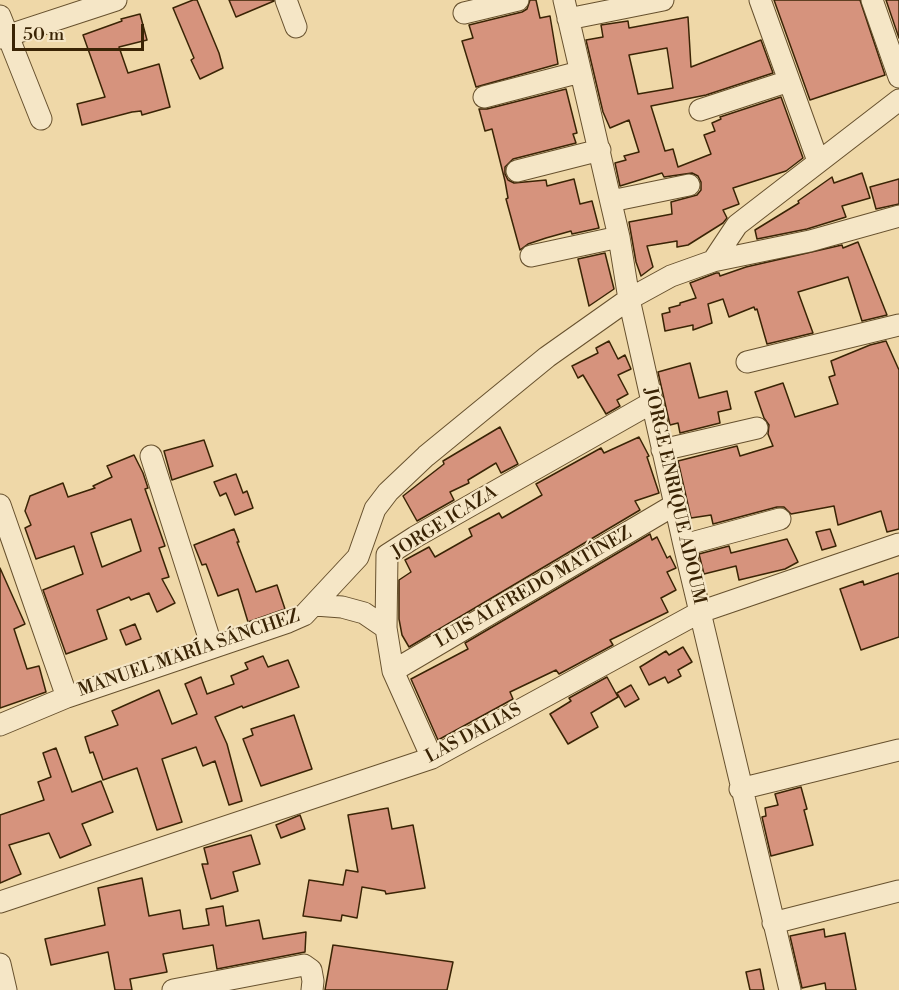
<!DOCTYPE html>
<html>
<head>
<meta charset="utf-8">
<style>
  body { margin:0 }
  #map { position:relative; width:899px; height:990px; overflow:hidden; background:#efd8a8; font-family:"Libre Bodoni",serif }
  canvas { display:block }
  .scale { position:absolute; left:12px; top:24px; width:132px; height:27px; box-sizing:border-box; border:3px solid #3a2405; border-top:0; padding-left:8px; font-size:18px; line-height:21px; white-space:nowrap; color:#3a2405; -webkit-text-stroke:4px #f5e6c6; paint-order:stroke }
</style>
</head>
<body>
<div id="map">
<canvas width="899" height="990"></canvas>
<div class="scale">50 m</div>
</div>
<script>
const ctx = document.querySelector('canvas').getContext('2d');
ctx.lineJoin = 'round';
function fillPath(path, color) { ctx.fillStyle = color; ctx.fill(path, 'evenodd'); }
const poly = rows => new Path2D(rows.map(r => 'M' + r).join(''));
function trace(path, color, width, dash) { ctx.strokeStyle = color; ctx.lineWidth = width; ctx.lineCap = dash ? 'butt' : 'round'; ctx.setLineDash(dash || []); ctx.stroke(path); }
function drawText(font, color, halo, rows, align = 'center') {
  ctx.font = font + ' "Libre Bodoni",serif'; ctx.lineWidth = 4.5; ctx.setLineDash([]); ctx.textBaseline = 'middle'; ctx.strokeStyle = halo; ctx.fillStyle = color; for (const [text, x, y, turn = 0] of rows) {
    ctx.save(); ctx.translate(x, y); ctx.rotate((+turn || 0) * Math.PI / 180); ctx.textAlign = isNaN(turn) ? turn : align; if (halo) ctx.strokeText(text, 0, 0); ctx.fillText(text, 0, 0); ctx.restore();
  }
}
const building = poly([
  [193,0,197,0,219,53,223,68,200,79,191,60,194,58,173,8,193,0],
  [229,0,274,0,274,1,236,17,229,0],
  [530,0,536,0,540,18,550,16,558,64,476,87,462,41,473,38,469,25,522,12,527,9,530,0],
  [774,0,860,0,885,75,810,100,774,0],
  [886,0,899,0,899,38,886,0],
  [140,14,147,40,119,47,128,73,159,64,170,107,142,115,141,111,132,112,82,125,77,104,105,97,83,35,122,21,121,19,140,14],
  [688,17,691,67,761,40,773,73,706,95,651,106,665,151,673,149,678,167,711,154,704,135,715,131,712,123,721,119,720,117,781,97,803,158,786,171,733,188,739,204,723,210,727,218,723,223,688,245,677,247,677,241,647,246,653,267,641,276,636,262,629,222,672,214,671,202,697,195,701,190,701,182,698,176,692,173,664,177,662,173,620,186,615,163,626,160,624,156,639,152,629,120,610,128,603,112,586,40,603,37,601,25,628,21,629,28,688,17],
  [667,48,673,88,638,94,629,55,667,48],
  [566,89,577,133,573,134,576,143,513,159,505,167,505,174,508,180,514,183,546,180,547,186,574,179,580,204,592,201,599,228,572,234,571,231,546,238,528,244,520,250,506,199,508,198,505,181,492,129,485,131,479,109,487,109,566,89],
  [862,173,870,198,842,206,846,217,807,229,757,239,755,230,799,203,798,201,832,177,834,183,862,173],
  [899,179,899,204,876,209,870,187,899,179],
  [858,242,887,315,862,321,848,277,798,292,813,333,767,344,757,309,755,310,754,307,729,317,723,299,708,304,712,323,693,330,693,325,665,331,662,314,670,312,669,308,680,305,680,303,696,298,690,283,716,273,719,273,720,276,746,267,842,245,843,248,858,242],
  [605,253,614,289,589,306,578,259,605,253],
  [609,341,618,359,625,355,631,369,618,375,628,394,617,400,620,406,606,414,583,375,578,378,572,366,598,353,596,348,609,341],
  [886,341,899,370,899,529,887,532,881,511,838,525,834,506,791,514,784,507,777,507,713,524,711,515,691,518,678,461,737,446,740,456,773,446,768,434,769,425,764,418,755,392,783,383,795,417,838,404,829,377,835,375,831,361,870,345,886,341],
  [690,363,699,398,727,391,731,409,718,412,720,423,680,433,678,423,670,425,658,372,690,363],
  [500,427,518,464,501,473,496,463,468,480,469,483,450,492,454,500,417,521,403,496,444,464,443,461,500,427],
  [639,437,649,456,647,457,659,493,635,501,640,510,409,647,402,635,399,619,399,580,411,572,405,560,429,547,435,557,472,536,469,529,499,513,502,518,542,495,536,484,601,448,604,453,639,437],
  [204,440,213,466,172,480,164,451,204,440],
  [134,455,143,473,148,488,145,489,165,546,159,548,169,577,162,579,175,603,157,612,149,593,131,600,129,597,97,610,107,639,66,654,43,590,83,574,74,546,36,559,25,528,31,525,25,511,30,496,63,483,68,497,95,488,93,486,112,477,107,466,134,455],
  [131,519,141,551,102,567,91,533,131,519],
  [236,474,243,493,247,491,253,508,235,515,226,493,220,496,214,482,236,474],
  [234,529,239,542,237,542,256,592,277,585,285,609,248,622,238,589,218,596,206,564,202,565,194,545,234,529],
  [830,529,836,546,822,550,816,532,830,529],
  [650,534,652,540,657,537,667,558,670,556,676,568,667,572,676,590,661,598,668,612,610,640,613,645,559,674,556,670,510,692,513,699,438,740,411,679,468,649,465,643,650,534],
  [787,539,798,562,785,569,739,580,736,566,704,574,699,554,729,546,731,553,787,539],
  [0,568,25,624,14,629,27,669,39,666,46,692,0,708,0,568],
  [899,573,899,637,861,650,840,589,863,581,864,585,899,573],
  [135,624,141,639,126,645,120,630,135,624],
  [683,647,692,662,678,670,681,676,668,683,665,677,649,685,640,667,666,651,669,655,683,647],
  [263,656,268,667,288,660,299,687,243,708,242,706,215,717,227,744,242,801,229,805,215,761,203,766,196,747,162,759,182,822,157,830,137,768,103,780,93,752,90,753,85,737,118,725,112,711,159,690,172,724,197,714,185,684,201,677,207,694,234,684,231,676,248,669,245,663,263,656],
  [607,677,618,697,591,713,598,727,568,744,550,714,571,701,569,698,607,677],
  [631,685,639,699,625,707,617,693,631,685],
  [294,715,312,769,261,786,243,739,253,735,251,729,294,715],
  [56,748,72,792,101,781,113,812,82,824,91,845,60,858,49,833,9,845,21,874,0,883,0,815,44,800,38,782,51,777,43,753,56,748],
  [801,787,807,809,804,810,813,845,771,856,762,817,766,816,765,808,778,805,775,794,801,787],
  [388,808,392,829,413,825,425,888,386,894,385,891,362,887,357,918,342,915,341,921,303,916,309,880,343,885,346,870,358,872,348,815,388,808],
  [300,815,305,829,281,838,276,825,300,815],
  [251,835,260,864,233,872,238,891,211,899,202,864,208,864,204,848,251,835],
  [142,878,149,916,180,910,183,929,209,925,206,909,223,906,226,926,259,920,263,939,306,932,305,952,217,969,213,945,163,954,167,972,130,979,132,990,115,990,108,952,51,965,45,939,105,925,98,888,142,878],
  [824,929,825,937,845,933,856,990,826,990,825,983,802,988,790,936,824,929],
  [333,945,453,962,447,990,325,990,333,945],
  [760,969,764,990,750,990,746,972,760,969]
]);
const street = poly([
  [286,0,296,27],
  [564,0,619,237,629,299,684,545,790,990],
  [760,0,818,161],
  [872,0,899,77],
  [464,13,518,0],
  [0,16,41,119],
  [568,19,663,0],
  [0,38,116,0],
  [484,97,580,72],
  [700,110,789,81],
  [517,171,600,150],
  [611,201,689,185],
  [531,256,619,237],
  [713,261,810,241,899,216],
  [747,362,899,325],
  [662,450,757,428],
  [151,456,212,647],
  [0,505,67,697],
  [684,545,780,519],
  [315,605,342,607,364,613,386,628],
  [393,671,676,504],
  [0,725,67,697,288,622,304,615,358,557,375,509,388,492,426,456,547,357,629,299,671,276,713,261,737,225,899,100],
  [432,758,393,671,386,628,387,555,415,537,653,402],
  [740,789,899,750],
  [0,902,432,758,700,612,899,544],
  [773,923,899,891],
  [0,964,6,990],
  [173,990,304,965,311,970,313,981,312,990]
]);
const streetNames = [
  ["JORGE ENRIQUE ADOUM",674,496,77],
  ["JORGE ICAZA",445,523,-32],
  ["LUIS ALFREDO MATÍNEZ",534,588,-30],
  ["MANUEL MARÍA SÁNCHEZ",189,654,-19],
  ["LAS DALIAS",474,734,-28]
];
fillPath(building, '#d6937d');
trace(building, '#3a2405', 1.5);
trace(street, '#67512e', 23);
trace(street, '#f5e6c6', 21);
drawText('18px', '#3a2405', '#f5e6c6', streetNames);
</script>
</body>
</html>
